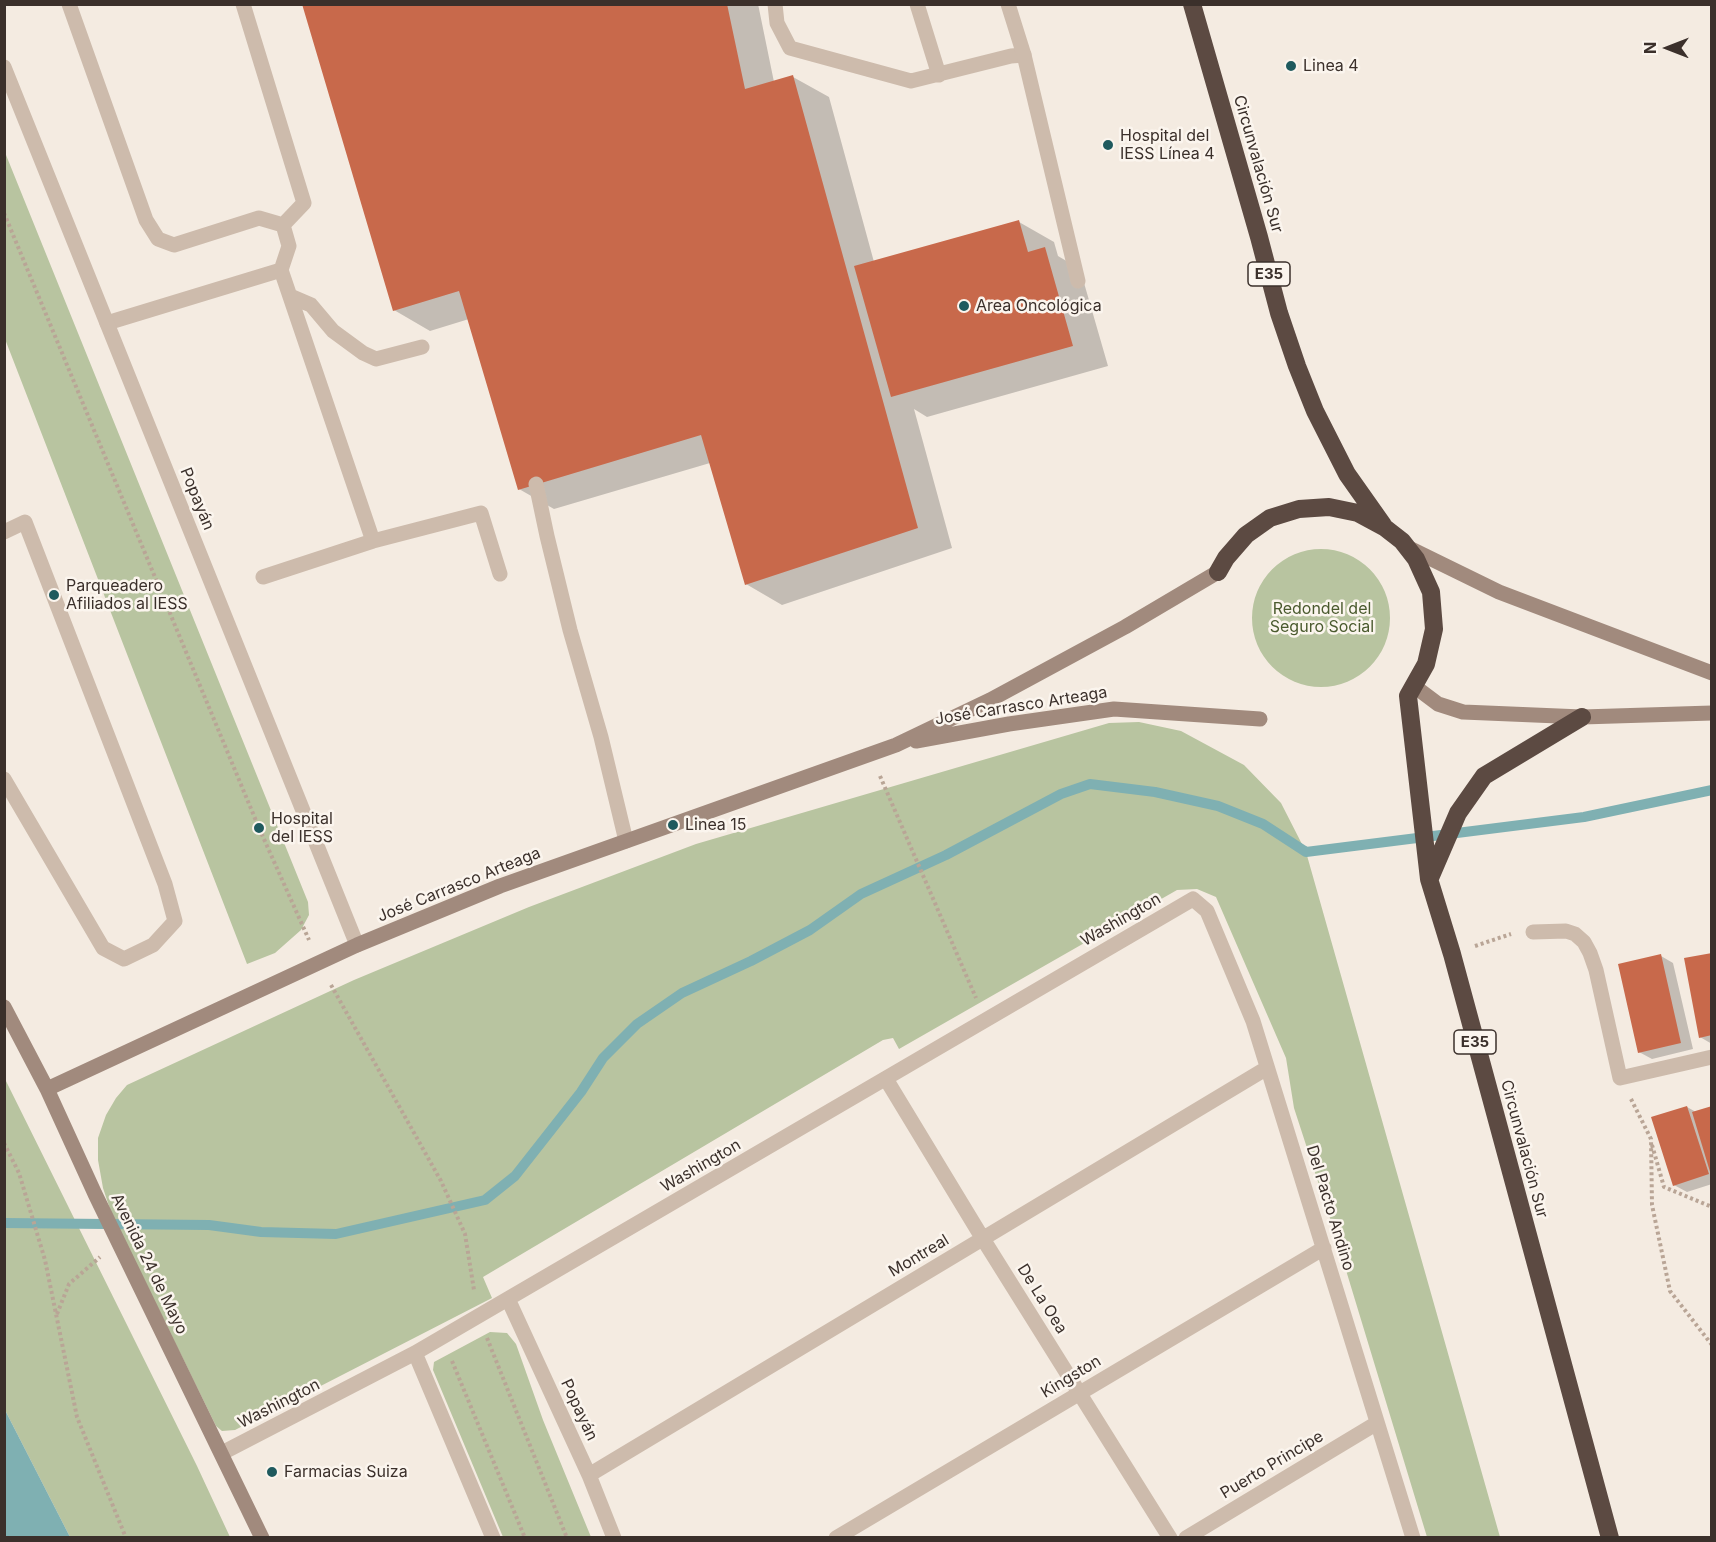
<!DOCTYPE html>
<html>
<head>
<meta charset="utf-8">
<style>
  body { margin:0 }
  #map { position:relative; width:1716px; height:1542px; overflow:hidden; background:#f4ebe1; font-family:Inter,sans-serif }
  canvas { display:block }
  .frame { position:absolute; inset:0; border:6px solid #3b302b; pointer-events:none }
  .north { position:absolute; left:1638px; top:18px; width:60px; height:60px; -webkit-text-stroke:4px #fbf5ee; paint-order:stroke; rotate:270deg; font-size:16px; font-weight:700; line-height:24px; text-align:center; color:#3b302b }
  .north::after { content:''; display:block; margin:auto; width:21px; height:27px; background:#3b302b; clip-path:polygon(50% 0,100% 100%,50% 72%,0 100%) }
</style>
</head>
<body>
<div id="map">
<canvas width="1716" height="1542"></canvas>
<div class="frame"></div>
<div class="north">N</div>
</div>
<script>
const ctx = document.querySelector('canvas').getContext('2d');
ctx.lineJoin = 'round';
function fillPath(path, color) { ctx.fillStyle = color; ctx.fill(path, 'evenodd'); }
const poly = rows => new Path2D(rows.map(r => 'M' + r).join(''));
function trace(path, color, width, dash) { ctx.strokeStyle = color; ctx.lineWidth = width; ctx.lineCap = dash ? 'butt' : 'round'; ctx.setLineDash(dash || []); ctx.stroke(path); }
function drawText(font, color, halo, rows, align = 'center') {
  ctx.font = font + ' Inter,sans-serif'; ctx.lineWidth = 5; ctx.setLineDash([]); ctx.textBaseline = 'middle'; ctx.strokeStyle = halo; ctx.fillStyle = color; for (const [text, x, y, turn = 0] of rows) {
    ctx.save(); ctx.translate(x, y); ctx.rotate((+turn || 0) * Math.PI / 180); ctx.textAlign = isNaN(turn) ? turn : align; if (halo) ctx.strokeText(text, 0, 0); ctx.fillText(text, 0, 0); ctx.restore();
  }
}
const green = poly([
  [4,150,308,902,309,915,301,930,275,953,247,964,5,339],
  '1252 618a69 69 0 1 1 138 0a69 69 0 1 1-138 0Z',
  [1139,722,1181,731,1244,765,1281,803,1306,852,1500,1537,1427,1537,1335,1234,1294,1108,1286,1058,1216,897,1197,889,1177,890,899,1049,893,1038,883,1040,483,1277,492,1298,235,1430,222,1431,216,1426,111,1212,103,1188,98,1160,98,1138,106,1115,116,1098,127,1085,354,980,529,907,696,844,1109,723],
  [4,1077,197,1466,230,1537,70,1537,5,1410],
  [490,1332,507,1333,516,1344,543,1420,591,1537,503,1537,433,1370,434,1362]
]);
const water = poly([
  [4,1410,5,1410,70,1537,5,1537]
]);
const shadow = poly([
  [304,4,758,4,774,82,793,77,829,97,874,262,1019,222,1054,242,1058,256,1080,269,1108,366,927,417,914,409,952,548,782,605,746,584,710,463,554,509,519,489,469,319,430,331,394,310],
  [1712,954,1712,1044,1700,1037],
  [1661,956,1673,963,1693,1049,1652,1059,1639,1052],
  [1687,1107,1696,1112,1712,1108,1712,1184,1687,1192,1674,1185]
]);
const stream = poly([
  [4,1223,209,1225,261,1232,336,1234,485,1200,515,1176,581,1092,603,1058,637,1024,682,993,751,961,810,930,861,894,946,855,1061,794,1090,784,1155,792,1218,806,1263,824,1306,852,1584,817,1712,790]
]);
const building = poly([
  [302,4,727,4,745,89,793,75,918,528,745,585,701,435,518,490,459,291,393,311],
  [1019,220,1028,252,1045,247,1073,346,891,397,854,266],
  [1712,953,1712,1035,1699,1038,1684,958],
  [1661,954,1681,1043,1638,1053,1618,964],
  [1687,1106,1709,1174,1673,1186,1651,1117],
  [1712,1106,1712,1175,1711,1175,1692,1112]
]);
const path = poly([
  [4,213,259,828,309,940],
  [880,776,976,998],
  [1475,946,1511,934],
  [331,985,441,1181,465,1234,474,1290],
  [1631,1099,1651,1139,1652,1205,1670,1291,1712,1345],
  [4,1143,19,1173,45,1260,77,1417,126,1538],
  [1652,1145,1664,1187,1712,1207],
  [57,1314,69,1284,100,1257],
  [487,1338,567,1538],
  [452,1361,525,1538]
]);
const lane = poly([
  [69,4,146,220,158,239,174,245,259,218,283,225,289,246,281,270,107,323],
  [243,4,304,203,283,225],
  [775,4,777,23,790,48,911,81,1011,56,1024,55],
  [917,4,939,75],
  [281,270,373,541,481,513,500,574],
  [290,296,311,305,333,331,363,353,376,359,422,347],
  [4,532,25,522,165,884,175,921,153,945,124,959,103,948,4,779],
  [263,577,373,541]
]);
const street = poly([
  [1008,4,1024,55,1078,281],
  [4,67,357,945],
  [536,484,547,536,570,630,601,737,626,841],
  [1533,932,1566,931,1575,934,1584,942,1590,953,1596,970,1620,1078,1712,1057],
  [886,1079,983,1239,1170,1538],
  [508,1299,589,1475,614,1538],
  [415,1353,493,1538],
  [222,1453,415,1353,1193,899,1207,911,1253,1021,1413,1538],
  [589,1475,1267,1068],
  [836,1538,1324,1248],
  [1186,1538,1377,1423]
]);
const secondary = poly([
  [1407,547,1499,592,1712,673],
  [1414,686,1438,704,1463,712,1582,717,1712,713],
  [916,741,1009,724,1114,709,1260,719],
  [4,1007,47,1089,95,1194,262,1538],
  [47,1089,357,945,500,886,896,745,990,700,1125,627,1218,572]
]);
const highway = poly([
  [1192,4,1259,237,1279,313,1297,366,1315,411,1347,474,1383,525],
  [1218,572,1226,558,1246,535,1270,518,1299,509,1329,507,1358,513,1384,527,1402,541,1416,559,1431,592,1434,629,1426,664,1408,696,1429,879,1452,954,1610,1538],
  [1430,878,1458,813,1484,776,1582,717]
]);
const markers = [
  [1291,66,6,"#1f5a5e"],
  [1108,145,6,"#1f5a5e"],
  [964,306,6,"#1f5a5e"],
  [54,595,6,"#1f5a5e"],
  [673,825,6,"#1f5a5e"],
  [259,828,6,"#1f5a5e"],
  [272,1472,6,"#1f5a5e"]
];
const shields = [
  [1269,274,42],
  [1475,1042,42]
];
const shieldNames = [
  ["E35",1269,274],
  ["E35",1475,1042]
];
const poiNames = [
  ["Linea 4",1303,66],
  ["Hospital del",1120,136],
  ["IESS Línea 4",1120,154],
  ["Area Oncológica",976,306],
  ["Parqueadero",66,586],
  ["Afiliados al IESS",66,604],
  ["Hospital",271,819],
  ["del IESS",271,837],
  ["Linea 15",685,825],
  ["Farmacias Suiza",284,1472]
];
const streetNames = [
  ["Circunvalación Sur",1258,164,74],
  ["Popayán",197,499,68],
  ["José Carrasco Arteaga",1021,706,-9],
  ["José Carrasco Arteaga",459,885,-22],
  ["Washington",1121,920,-30],
  ["Circunvalación Sur",1524,1149,75],
  ["Washington",701,1166,-30],
  ["Del Pacto Andino",1330,1208,73],
  ["Montreal",919,1256,-31],
  ["Avenida 24 de Mayo",149,1264,64],
  ["De La Oea",1042,1299,58],
  ["Kingston",1071,1377,-31],
  ["Washington",279,1404,-27],
  ["Popayán",579,1410,65],
  ["Puerto Principe",1272,1465,-31]
];
const parkNames = [
  ["Redondel del",1322,609],
  ["Seguro Social",1322,627]
];
fillPath(green, '#b8c4a0');
fillPath(water, '#7fb0b2');
fillPath(shadow, '#0003');
trace(stream, '#7fb0b2', 10);
fillPath(building, '#c8694b');
trace(path, '#b9a596', 4, [3, 3]);
trace(lane, '#cdbbac', 15);
trace(street, '#cdbbac', 15);
trace(secondary, '#a18a7d', 15);
trace(highway, '#5c4a42', 18);
for (const [x, y, r, color] of markers) { const dot = new Path2D(); dot.arc(x, y, r, 0, 2 * Math.PI); ctx.fillStyle = color; ctx.fill(dot); trace(dot, '#fbf5ee', 2); }
for (const [x, y, w] of shields) { const box = new Path2D(); box.roundRect(x - w / 2, y - 12, w, 24, 4.5); ctx.fillStyle = '#fbf5ee'; ctx.fill(box); trace(box, '#3b302b', 1.5); }
drawText('bold 15px', '#3b302b', null, shieldNames);
drawText('16px', '#3b302b', '#fbf5ee', poiNames, 'left');
drawText('16px', '#3b302b', '#fbf5ee', streetNames);
drawText('16px', '#4a5a2e', '#fbf5ee', parkNames);
</script>
</body>
</html>
